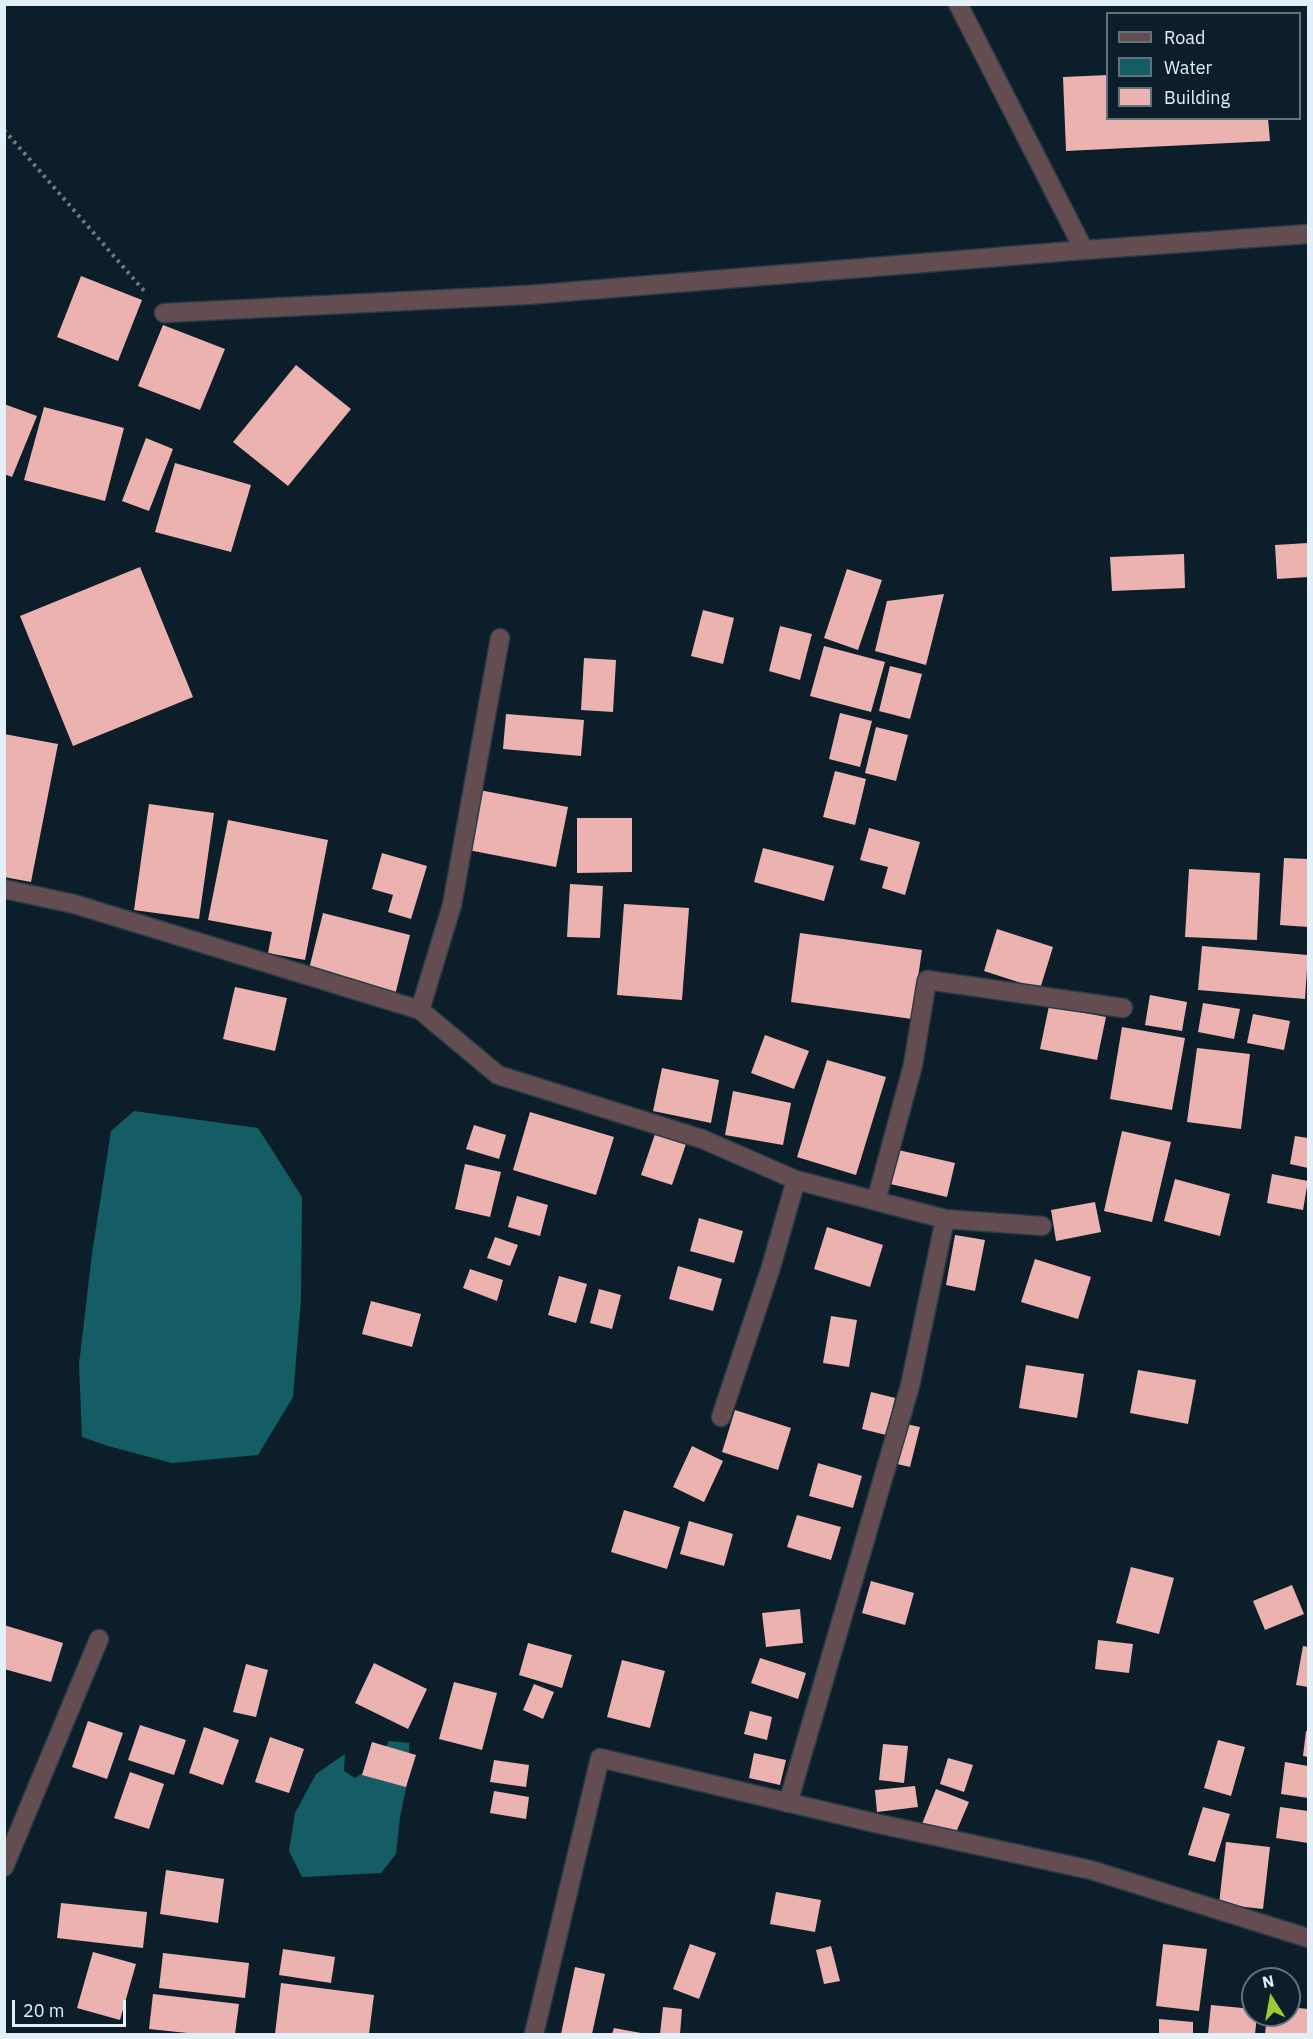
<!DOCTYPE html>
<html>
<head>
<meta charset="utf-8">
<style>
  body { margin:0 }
  #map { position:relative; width:1313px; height:2039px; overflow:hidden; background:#0c1e2a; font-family:"IBM Plex Sans",sans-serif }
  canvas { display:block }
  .frame { position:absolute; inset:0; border:6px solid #e4f0f8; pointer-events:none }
  .legend { position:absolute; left:1106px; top:12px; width:195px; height:108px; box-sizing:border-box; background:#0c1e2a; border:2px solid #62727c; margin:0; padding:8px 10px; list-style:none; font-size:18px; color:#e4f0f8 }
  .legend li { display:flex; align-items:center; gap:12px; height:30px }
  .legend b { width:30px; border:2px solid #62727c }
  .north { position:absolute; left:1241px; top:1967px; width:60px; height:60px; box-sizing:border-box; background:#0c1e2a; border:2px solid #62727c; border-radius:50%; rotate:349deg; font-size:16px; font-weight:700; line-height:24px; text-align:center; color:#e4f0f8 }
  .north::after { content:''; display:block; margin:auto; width:21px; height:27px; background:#9cca31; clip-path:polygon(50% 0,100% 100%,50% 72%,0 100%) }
  .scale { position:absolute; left:12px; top:2000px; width:114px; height:27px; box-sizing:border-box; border:3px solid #e4f0f8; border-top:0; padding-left:8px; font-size:18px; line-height:21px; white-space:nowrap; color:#e4f0f8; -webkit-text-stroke:4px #0c1e2a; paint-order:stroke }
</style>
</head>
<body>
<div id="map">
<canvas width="1313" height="2039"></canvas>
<div class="frame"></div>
<ul class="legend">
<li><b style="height:8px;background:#634d51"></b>Road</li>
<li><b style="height:16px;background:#155d64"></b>Water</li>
<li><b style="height:16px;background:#ecb2b0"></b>Building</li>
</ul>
<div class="north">N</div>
<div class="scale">20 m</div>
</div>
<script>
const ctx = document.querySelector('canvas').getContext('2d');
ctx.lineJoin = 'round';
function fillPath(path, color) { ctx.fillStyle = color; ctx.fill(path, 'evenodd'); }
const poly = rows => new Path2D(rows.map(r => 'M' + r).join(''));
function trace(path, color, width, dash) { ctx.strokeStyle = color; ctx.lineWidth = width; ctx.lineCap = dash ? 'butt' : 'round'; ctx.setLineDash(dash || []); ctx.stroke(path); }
const water = poly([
  [134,1111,258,1128,302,1197,301,1300,293,1397,258,1455,172,1463,108,1446,82,1437,79,1364,92,1254,111,1131],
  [389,1741,409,1743,410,1769,400,1817,396,1854,381,1873,302,1877,289,1851,295,1813,316,1774,345,1754,344,1771,355,1778,377,1764]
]);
const building = poly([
  [1108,75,1108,118,1268,118,1270,141,1066,151,1063,77],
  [81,276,142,300,118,361,57,337],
  [163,325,225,349,200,410,138,386],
  [296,365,351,409,288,486,233,442],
  [4,404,37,416,12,477,4,474],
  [44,407,124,428,105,501,24,480],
  [146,438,173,449,149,511,122,501],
  [175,463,251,485,231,552,155,532],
  [1308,543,1308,577,1277,579,1275,545],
  [1184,554,1185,588,1112,591,1110,557],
  [140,567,193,697,73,746,20,616],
  [847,569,882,580,858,650,824,638],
  [944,594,926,665,875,651,887,601],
  [703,610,734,618,723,664,691,656],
  [780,626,812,634,800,680,769,671],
  [824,646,885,662,871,712,810,696],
  [584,658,616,660,613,712,581,710],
  [890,666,922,674,910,719,879,711],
  [840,713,872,721,860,767,829,759],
  [506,714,584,720,581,756,503,749],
  [876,727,908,735,896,781,865,773],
  [4,734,58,744,31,882,4,877],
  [835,771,866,779,855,825,823,817],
  [474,789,568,807,556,867,463,849],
  [149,804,214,813,199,919,134,910],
  [577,818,632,818,632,872,577,873],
  [228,820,328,840,305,960,268,953,272,932,208,920],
  [869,828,920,842,905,895,882,888,888,867,860,860],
  [763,848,834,866,824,901,754,882],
  [382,853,427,866,411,919,388,912,393,895,372,889],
  [1284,858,1308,859,1308,927,1280,925],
  [1189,869,1260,873,1257,940,1185,937],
  [570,884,603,886,600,938,567,937],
  [624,904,689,908,682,1000,617,995],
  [323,913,410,935,395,995,308,973],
  [997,929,1053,947,1040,989,984,971],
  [800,933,922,950,912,1019,791,1002],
  [1202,946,1308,955,1305,999,1198,990],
  [235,987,287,998,275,1051,223,1039],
  [1150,995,1187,1002,1182,1031,1145,1025],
  [1203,1003,1240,1009,1234,1039,1198,1032],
  [1049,1006,1106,1017,1097,1060,1040,1049],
  [1253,1014,1290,1021,1284,1050,1247,1043],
  [1122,1027,1185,1038,1172,1110,1110,1099],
  [765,1035,809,1051,794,1089,751,1073],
  [1197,1048,1250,1054,1241,1129,1187,1122],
  [827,1060,886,1077,856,1175,797,1157],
  [662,1068,719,1080,711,1123,653,1111],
  [733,1091,791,1103,783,1145,725,1135],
  [530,1112,614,1137,596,1195,513,1170],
  [474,1125,506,1135,499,1159,466,1149],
  [1122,1131,1171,1142,1152,1222,1104,1211],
  [655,1134,686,1144,672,1185,641,1175],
  [1295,1136,1308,1138,1308,1168,1290,1164],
  [894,1149,955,1163,947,1197,886,1183],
  [465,1164,501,1172,490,1217,455,1209],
  [1272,1174,1308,1181,1303,1210,1267,1203],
  [1175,1179,1230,1194,1220,1236,1164,1221],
  [517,1196,548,1205,540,1236,508,1227],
  [1095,1202,1101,1232,1056,1241,1051,1210],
  [699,1218,743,1231,734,1263,690,1251],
  [827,1227,883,1245,870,1287,814,1269],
  [955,1235,985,1240,975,1291,946,1285],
  [495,1237,518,1245,510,1266,487,1258],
  [1035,1259,1091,1277,1078,1319,1021,1302],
  [678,1266,722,1279,713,1311,669,1299],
  [470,1269,503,1280,497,1301,463,1288],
  [559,1276,587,1284,576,1323,548,1315],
  [599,1289,621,1295,612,1329,590,1323],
  [371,1301,421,1314,412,1347,362,1334],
  [831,1316,857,1320,849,1367,823,1363],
  [1026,1365,1084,1374,1077,1418,1019,1408],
  [1138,1370,1196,1380,1188,1424,1130,1413],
  [871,1392,895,1398,886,1435,862,1429],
  [735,1410,791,1428,778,1470,722,1452],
  [906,1424,920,1427,910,1467,897,1464],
  [692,1446,723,1461,704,1502,673,1487],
  [818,1463,862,1476,853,1508,809,1496],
  [624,1510,680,1527,667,1569,611,1552],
  [797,1515,841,1527,831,1560,787,1547],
  [689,1521,733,1534,724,1566,680,1554],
  [1131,1567,1174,1578,1159,1634,1116,1623],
  [871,1581,914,1593,905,1625,862,1613],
  [1292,1585,1304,1614,1265,1630,1253,1601],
  [800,1609,803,1643,766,1647,762,1613],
  [4,1625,63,1643,51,1682,4,1669],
  [1098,1640,1133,1644,1129,1673,1095,1669],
  [528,1643,572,1655,562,1688,519,1675],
  [1303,1646,1308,1647,1308,1687,1296,1685],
  [760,1658,806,1673,798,1699,751,1683],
  [622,1660,665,1671,650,1728,607,1717],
  [374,1663,427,1689,408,1729,355,1703],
  [246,1664,268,1670,256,1717,233,1712],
  [454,1682,497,1693,482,1750,439,1739],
  [534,1684,554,1692,543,1719,523,1710],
  [750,1711,772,1717,767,1740,744,1734],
  [88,1721,123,1733,107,1779,72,1767],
  [140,1725,186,1740,174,1775,128,1760],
  [204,1727,239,1740,223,1785,189,1773],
  [1306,1731,1308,1731,1308,1757,1303,1756],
  [270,1737,304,1749,289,1793,255,1782],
  [1218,1740,1245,1747,1231,1796,1204,1788],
  [372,1742,416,1755,406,1787,362,1775],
  [883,1744,908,1746,904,1783,879,1780],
  [754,1753,786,1760,780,1785,749,1778],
  [948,1758,973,1765,964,1792,940,1784],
  [494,1760,529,1765,526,1787,490,1782],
  [1285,1762,1308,1766,1308,1798,1281,1794],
  [130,1772,164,1784,149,1829,114,1818],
  [915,1786,918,1807,877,1812,875,1790],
  [936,1789,969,1802,954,1837,922,1824],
  [494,1791,529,1797,526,1819,490,1813],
  [1203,1807,1230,1814,1215,1862,1188,1855],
  [1280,1807,1308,1811,1308,1843,1276,1838],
  [1226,1842,1270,1847,1263,1909,1219,1904],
  [166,1870,224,1879,218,1923,160,1914],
  [776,1892,821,1900,815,1932,770,1924],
  [61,1903,147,1912,143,1948,57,1938],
  [690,1944,716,1953,699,1999,673,1989],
  [1163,1944,1207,1949,1199,2011,1156,2006],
  [831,1946,840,1981,824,1984,816,1950],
  [283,1949,335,1957,331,1983,279,1975],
  [93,1952,136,1964,120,2020,77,2008],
  [163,1953,249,1963,245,1998,159,1988],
  [575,1967,605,1974,592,2034,561,2034],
  [281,1983,374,1995,369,2034,275,2034],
  [153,1994,239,2004,235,2034,197,2034,149,2029],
  [1211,2005,1253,2009,1253,2015,1257,2015,1255,2034,1208,2034],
  [663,2007,682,2009,680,2034,660,2034],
  [1289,2007,1308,2009,1308,2034,1265,2034,1267,2015,1289,2015],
  [1159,2019,1193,2022,1193,2034,1159,2034],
  [614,2028,641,2033,641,2034,612,2034]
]);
const path = poly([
  [4,130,146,293]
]);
const service = poly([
  [958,4,1084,250]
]);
const minor = poly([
  [164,313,527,295,1084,250,1308,234],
  [4,889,74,904,420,1010,452,905,500,638],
  [420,1010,498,1075,702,1139,796,1180],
  [876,1201,913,1065,927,980,1123,1008],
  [945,1219,1042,1226],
  [721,1417,771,1267,796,1180,945,1219,910,1386,788,1803],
  [4,1867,99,1639],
  [534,2034,600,1758,875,1823,1091,1870,1308,1938]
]);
fillPath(water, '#155d64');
fillPath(building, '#ecb2b0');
trace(service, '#2a3b47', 21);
trace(minor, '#2a3b47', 21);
trace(path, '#6c7c86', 4, [3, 4.5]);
trace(service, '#634d51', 18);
trace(minor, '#634d51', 18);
</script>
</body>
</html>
